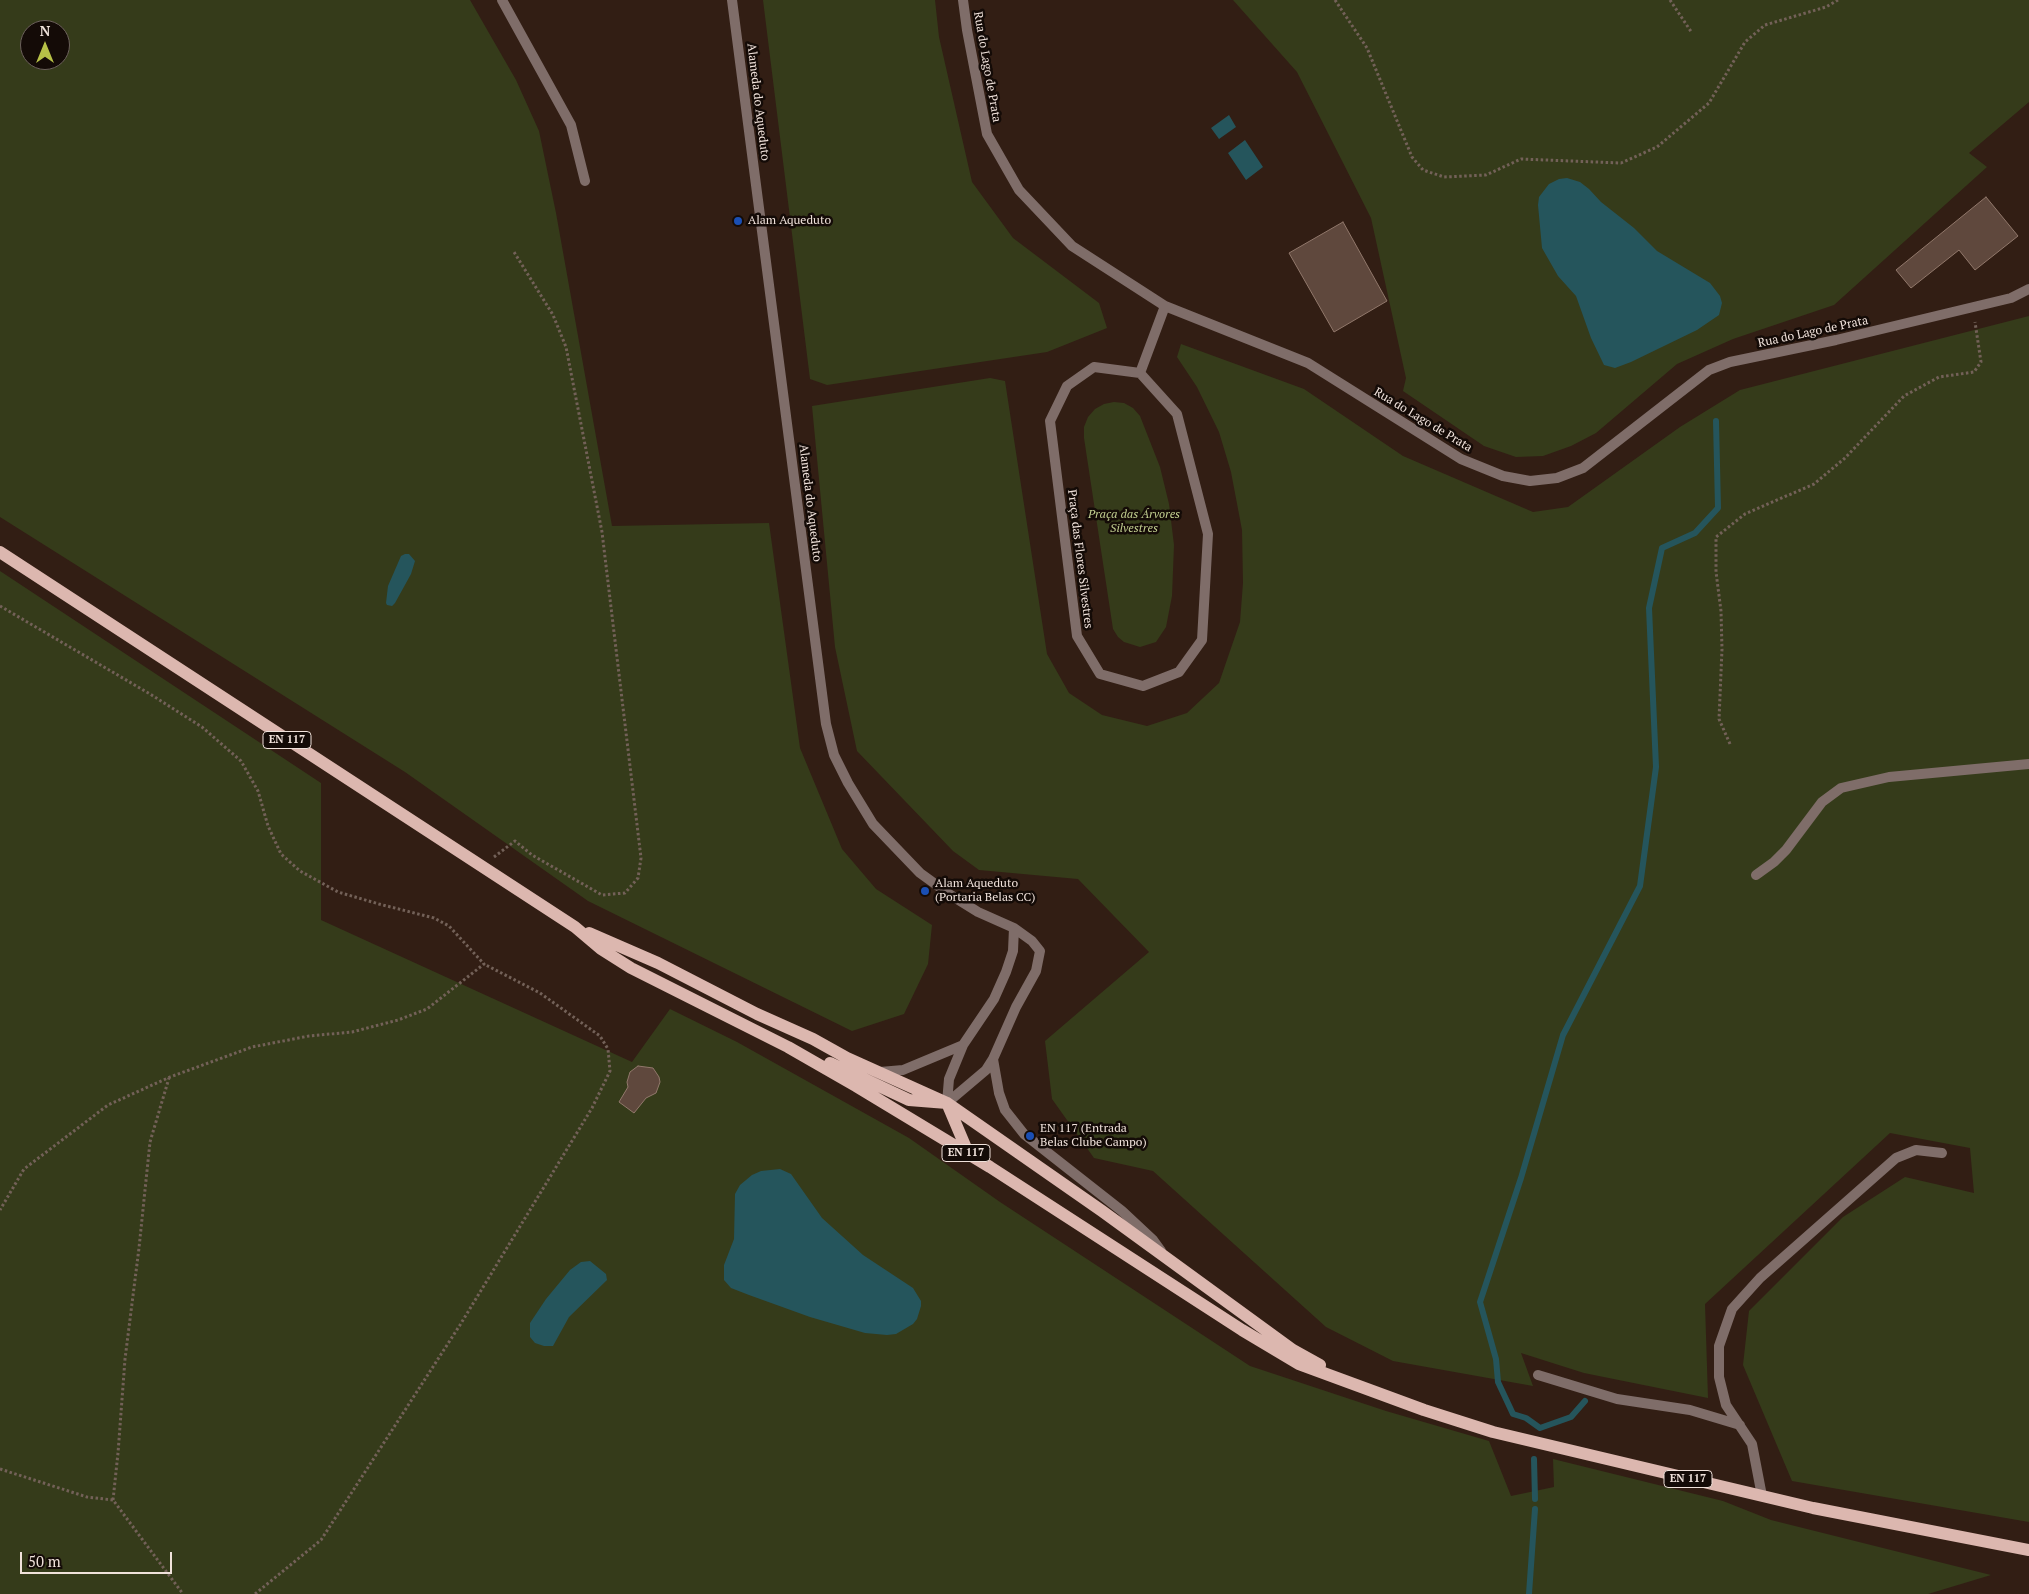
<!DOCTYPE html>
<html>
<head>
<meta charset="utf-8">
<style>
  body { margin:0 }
  #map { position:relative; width:2029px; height:1594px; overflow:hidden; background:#321e14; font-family:"PT Serif",serif }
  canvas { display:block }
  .north { position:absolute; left:20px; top:20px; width:50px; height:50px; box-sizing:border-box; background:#140b07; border:1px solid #6c615c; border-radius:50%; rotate:0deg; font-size:14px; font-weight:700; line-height:20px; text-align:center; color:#f0e2db }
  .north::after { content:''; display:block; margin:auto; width:18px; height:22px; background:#b7c147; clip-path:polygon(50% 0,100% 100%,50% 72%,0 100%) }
  .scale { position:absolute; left:20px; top:1552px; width:152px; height:22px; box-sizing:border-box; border:2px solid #f0e2db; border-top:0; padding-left:6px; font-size:15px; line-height:18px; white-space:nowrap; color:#f0e2db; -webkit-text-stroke:4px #140b07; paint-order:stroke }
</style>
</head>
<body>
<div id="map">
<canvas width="2029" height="1594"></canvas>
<div class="north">N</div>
<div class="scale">50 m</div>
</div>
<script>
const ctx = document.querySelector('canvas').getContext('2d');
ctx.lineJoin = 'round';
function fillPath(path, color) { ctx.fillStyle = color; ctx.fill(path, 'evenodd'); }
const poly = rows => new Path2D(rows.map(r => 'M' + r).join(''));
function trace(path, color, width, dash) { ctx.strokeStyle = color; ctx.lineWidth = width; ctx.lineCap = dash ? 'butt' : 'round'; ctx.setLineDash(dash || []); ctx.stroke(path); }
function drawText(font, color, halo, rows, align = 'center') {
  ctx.font = font + ' "PT Serif",serif'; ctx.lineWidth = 5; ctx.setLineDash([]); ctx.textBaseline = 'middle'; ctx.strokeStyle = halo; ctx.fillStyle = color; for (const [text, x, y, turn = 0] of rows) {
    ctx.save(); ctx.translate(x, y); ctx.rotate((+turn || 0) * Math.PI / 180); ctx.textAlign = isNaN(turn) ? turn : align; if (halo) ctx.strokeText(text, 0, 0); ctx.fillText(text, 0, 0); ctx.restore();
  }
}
const green = poly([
  [0,0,470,0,516,80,539,131,556,213,612,526,769,523,800,748,842,849,876,889,932,925,928,964,904,1014,852,1031,588,901,405,772,0,517],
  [30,30,60,30,60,60,30,60],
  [763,0,935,0,939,37,972,182,1013,238,1099,303,1107,328,1047,352,827,385,810,379],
  [1233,0,2029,0,2029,102,1969,153,1987,167,1834,305,1733,339,1677,364,1596,433,1571,446,1543,456,1516,457,1484,446,1403,391,1406,378,1371,218,1297,72],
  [2029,316,2029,1522,1792,1481,1743,1365,1749,1311,1843,1217,1905,1177,1974,1193,1970,1148,1890,1133,1705,1304,1708,1398,1584,1373,1521,1353,1533,1386,1393,1361,1326,1327,1153,1171,1094,1158,1052,1099,1045,1041,1149,952,1078,879,979,870,953,851,857,751,835,647,812,406,990,378,1005,381,1047,654,1069,693,1102,715,1147,726,1187,713,1219,683,1240,622,1243,583,1242,530,1231,472,1219,432,1197,387,1177,357,1181,344,1304,389,1403,456,1533,512,1568,507,1680,427,1740,390],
  [1114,402,1124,403,1133,408,1140,416,1160,467,1169,504,1174,545,1172,596,1166,627,1156,642,1140,647,1124,642,1118,637,1113,629,1084,438,1084,427,1088,417,1095,409,1104,404],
  [0,571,321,783,321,920,632,1062,670,1009,737,1042,909,1138,1000,1202,1250,1366,1386,1411,1489,1441,1511,1496,1554,1487,1553,1459,1723,1501,1771,1520,1991,1575,1928,1594,0,1594]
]);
const water = poly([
  [1229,115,1236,127,1219,139,1211,128],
  [1245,140,1263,167,1246,180,1228,153],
  [1567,178,1580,182,1589,189,1601,202,1634,228,1657,251,1710,283,1720,296,1722,303,1719,315,1697,330,1631,362,1615,368,1604,365,1591,338,1576,296,1558,276,1542,248,1538,205,1539,197,1549,184,1559,179],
  [405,554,409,554,415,561,411,574,395,603,392,606,387,605,386,603,388,586,401,556],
  [780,1169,791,1174,822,1218,863,1255,913,1288,921,1301,921,1306,917,1319,913,1324,896,1334,887,1335,865,1333,810,1317,749,1295,731,1288,724,1280,724,1265,734,1239,735,1194,740,1185,752,1175,761,1171],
  [590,1261,606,1274,607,1280,569,1317,553,1346,544,1346,535,1343,530,1337,530,1323,546,1299,570,1270,581,1262]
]);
const stream = poly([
  [1585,1401,1571,1417,1540,1428,1526,1418,1513,1414,1498,1382,1496,1359,1480,1302,1521,1178,1563,1035,1640,886,1656,767,1649,608,1662,548,1695,533,1718,508,1716,421],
  [1534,1459,1535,1499],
  [1529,1594,1535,1509]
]);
const building = poly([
  [1986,197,2018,236,1975,270,1959,250,1911,288,1896,270,1986,197],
  [1343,222,1387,301,1334,332,1289,253,1343,222],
  [638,1066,653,1068,659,1077,660,1082,656,1093,646,1098,634,1113,619,1102,628,1087,627,1082,630,1072,638,1066]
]);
const path = poly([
  [1335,0,1367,48,1412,157,1423,170,1444,177,1486,175,1521,159,1621,163,1657,147,1709,103,1745,42,1765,25,1826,7,1838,0],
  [1670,0,1692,33],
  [0,606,150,694,202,727,241,761,258,791,268,826,281,854,300,871,338,892,379,904,434,918,449,926,484,964,427,1009,398,1020,352,1032,309,1036,252,1047,170,1077,108,1105,24,1169,0,1210],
  [1730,744,1719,719,1722,649,1721,611,1716,572,1716,537,1745,514,1814,484,1845,458,1904,396,1939,377,1974,372,1981,362,1975,322],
  [494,857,515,841,532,855,602,895,625,893,638,878,641,858,602,532,566,347,553,315,514,252],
  [0,1469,87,1497,113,1500,183,1594],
  [113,1500,118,1453,125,1359,139,1248,150,1142,169,1078],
  [255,1594,321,1540,460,1325,592,1108,610,1071,608,1049,600,1036,540,993,484,964]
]);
const service = poly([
  [1756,875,1774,862,1786,850,1822,802,1841,788,1889,777,2029,764],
  [1538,1375,1617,1399,1690,1410,1740,1425],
  [1762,1496,1752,1444,1726,1405,1719,1377,1719,1346,1732,1309,1760,1278,1896,1158,1916,1150,1942,1153]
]);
const minor = poly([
  [502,0,571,125,585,181],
  [732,0,826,724,834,755,848,783,873,824,920,873,949,894,978,912,1014,928,1032,941,1040,951,1036,971,1016,1007,993,1059,986,1070,947,1103],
  [963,0,967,30,987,134,1019,190,1072,246,1165,306,1308,363,1461,459,1503,476,1530,481,1557,478,1583,468,1709,370,1730,362,1836,340,2011,298,2029,289],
  [1140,373,1177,414,1208,534,1202,640,1179,672,1143,686,1100,674,1077,636,1050,421,1067,386,1094,367,1140,373,1165,306],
  [993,1059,999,1093,1005,1110,1024,1134,1122,1211,1153,1240,1161,1251],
  [880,1072,903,1070,963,1045],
  [947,1103,949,1079,963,1045,994,999,1006,972,1013,951,1014,928]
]);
const primary = poly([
  [0,552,575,927,601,949,631,968,788,1047,856,1086,990,1167,1242,1330,1299,1364,1424,1410,1493,1432,1813,1508,2029,1550],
  [589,933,658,963,757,1014,813,1039,847,1058,947,1103,1102,1211,1293,1350,1320,1365],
  [830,1063,909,1100,947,1103,969,1155]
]);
const markers = [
  [738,221,5,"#1a4fb4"],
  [925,891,5,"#1a4fb4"],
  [1030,1136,5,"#1a4fb4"]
];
const shields = [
  [287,740,48],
  [966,1153,48],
  [1688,1479,48]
];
const shieldNames = [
  ["EN 117",287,740],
  ["EN 117",966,1153],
  ["EN 117",1688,1479]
];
const streetNames = [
  ["Rua do Lago de Prata",987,67,80],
  ["Alameda do Aqueduto",758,102,83],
  ["Rua do Lago de Prata",1813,332,-12],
  ["Rua do Lago de Prata",1423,420,31],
  ["Alameda do Aqueduto",810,503,83],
  ["Praça das Flores Silvestres",1080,559,83]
];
const poiNames = [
  ["Alam Aqueduto",748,221],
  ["Alam Aqueduto",935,884],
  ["(Portaria Belas CC)",935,898],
  ["EN 117 (Entrada",1040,1129],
  ["Belas Clube Campo)",1040,1143]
];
const parkNames = [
  ["Praça das Árvores",1134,515],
  ["Silvestres",1134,529]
];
fillPath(green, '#353b1a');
fillPath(water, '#25555c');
trace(stream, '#25555c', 6);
fillPath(building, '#5f483d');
trace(building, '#91786b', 1);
trace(path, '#736158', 3, [2.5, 2.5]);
trace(service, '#7f6d69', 10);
trace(minor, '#7f6d69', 10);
trace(primary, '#dcb7af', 12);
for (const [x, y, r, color] of markers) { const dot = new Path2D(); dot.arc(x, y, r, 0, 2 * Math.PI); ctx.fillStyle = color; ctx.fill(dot); trace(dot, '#140b07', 2); }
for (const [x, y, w] of shields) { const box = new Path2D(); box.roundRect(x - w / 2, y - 8.5, w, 17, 4); ctx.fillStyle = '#140b07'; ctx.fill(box); trace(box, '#f0e2db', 1); }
drawText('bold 11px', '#f0e2db', null, shieldNames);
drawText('12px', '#f0e2db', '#140b07', streetNames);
drawText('12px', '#f0e2db', '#140b07', poiNames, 'left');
drawText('italic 12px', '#c0cd8f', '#140b07', parkNames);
</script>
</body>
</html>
